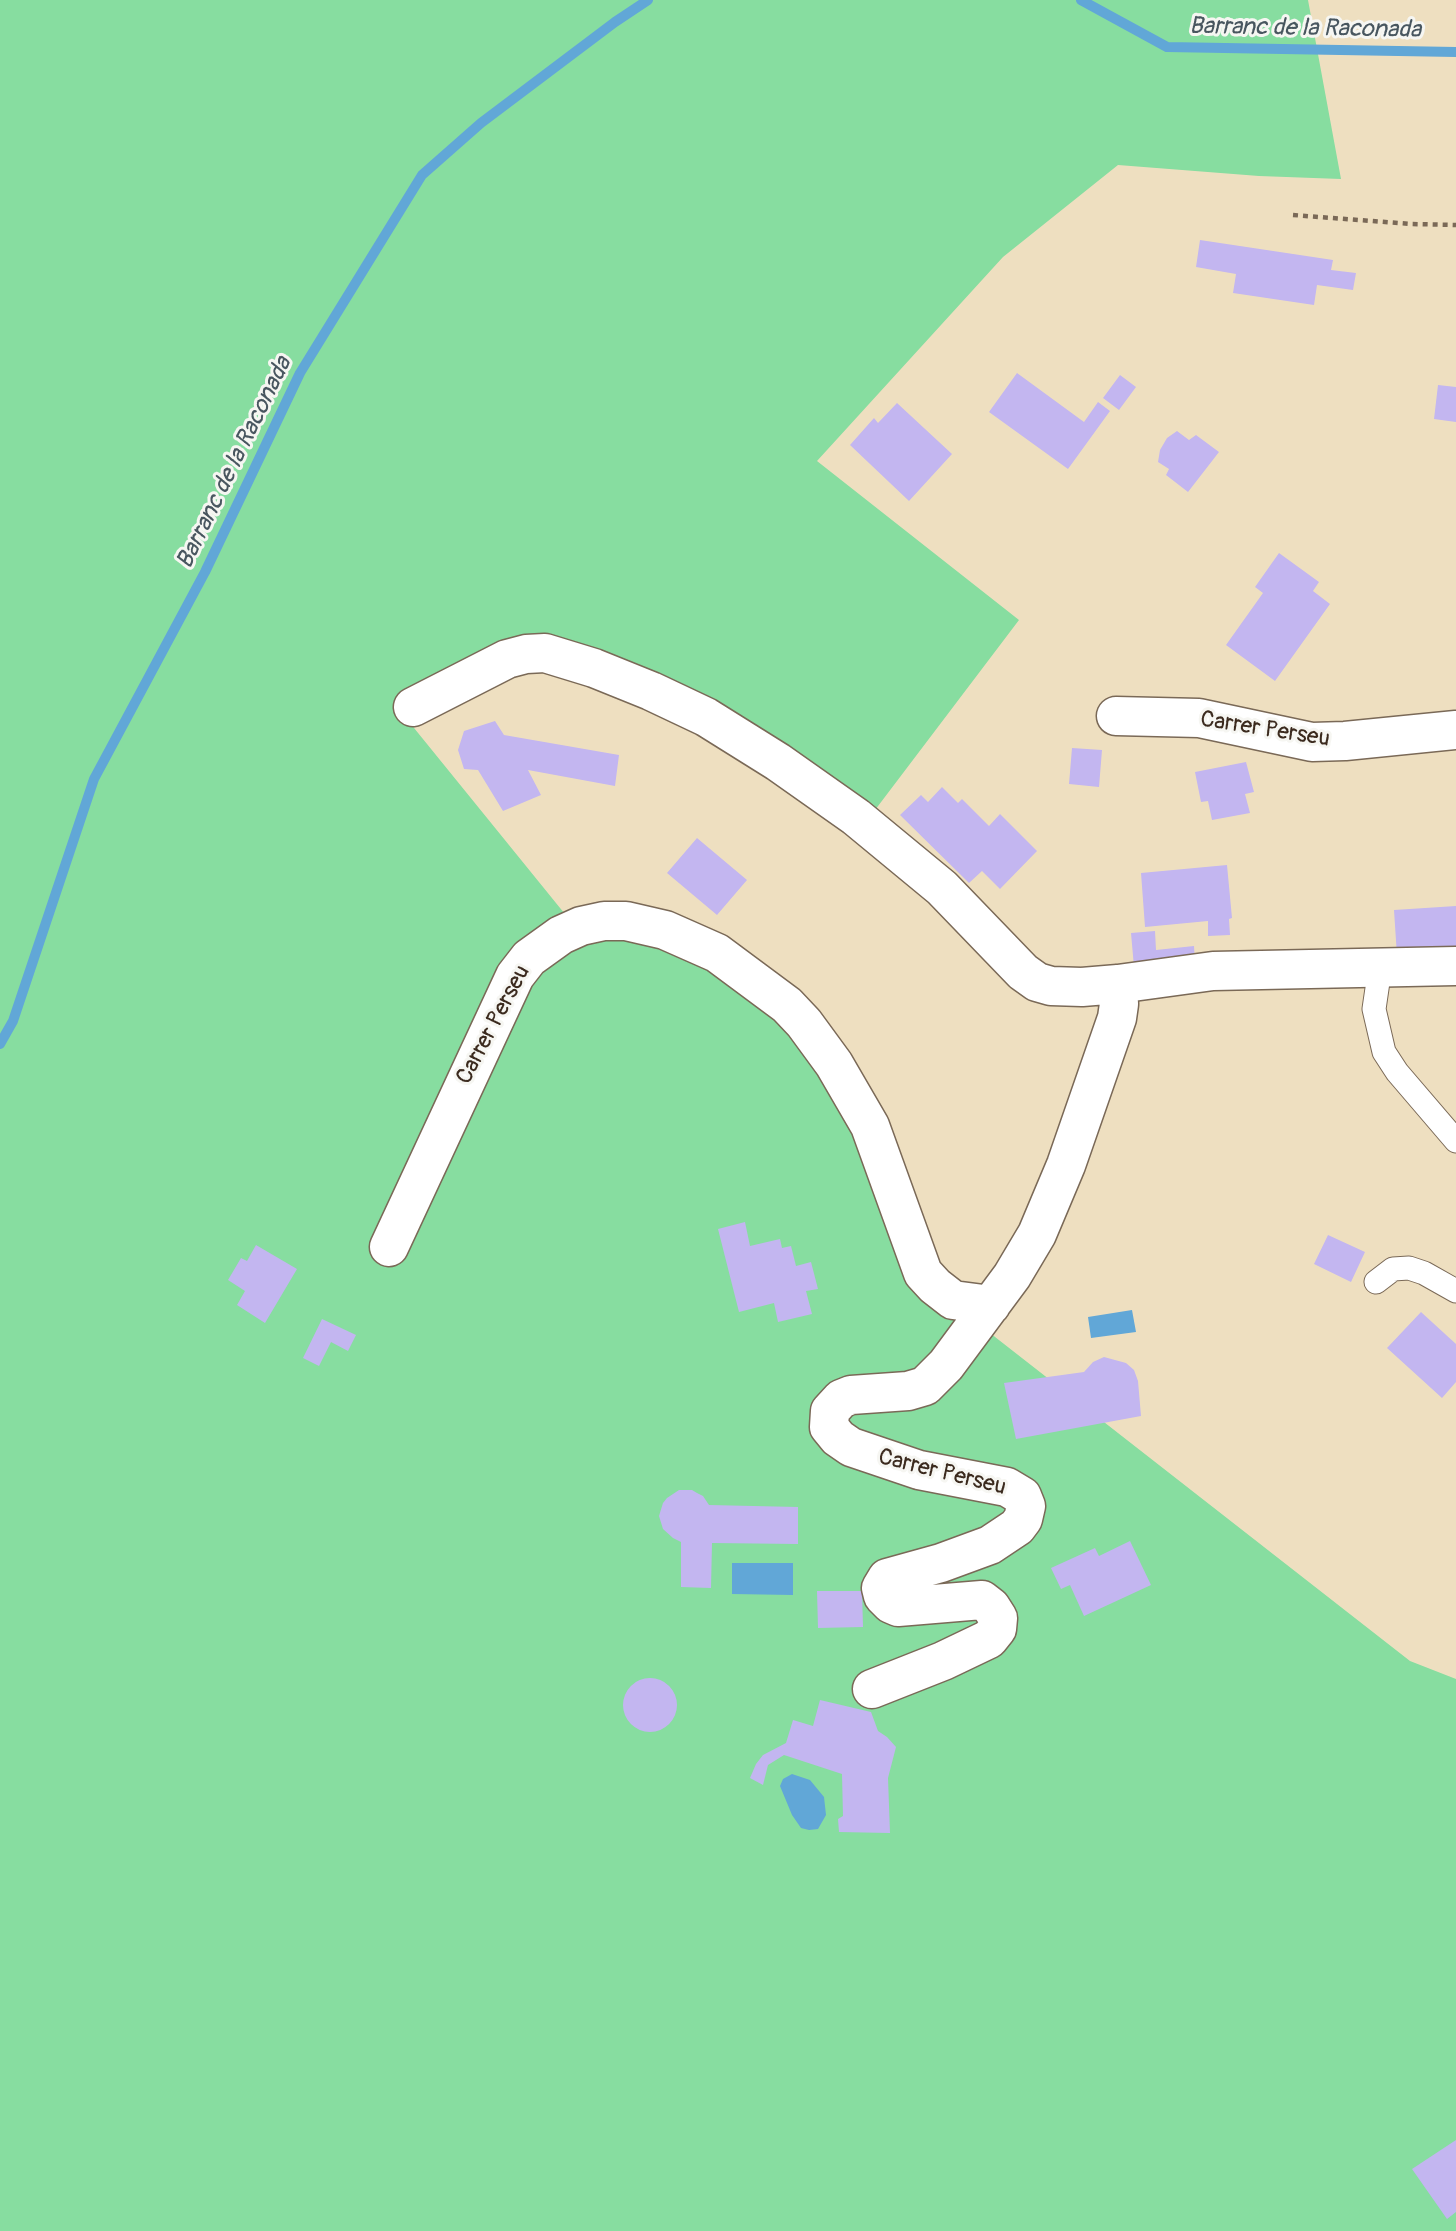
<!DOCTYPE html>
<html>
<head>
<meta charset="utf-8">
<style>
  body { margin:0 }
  canvas { display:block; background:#eedfc0 }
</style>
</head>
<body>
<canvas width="1456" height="2231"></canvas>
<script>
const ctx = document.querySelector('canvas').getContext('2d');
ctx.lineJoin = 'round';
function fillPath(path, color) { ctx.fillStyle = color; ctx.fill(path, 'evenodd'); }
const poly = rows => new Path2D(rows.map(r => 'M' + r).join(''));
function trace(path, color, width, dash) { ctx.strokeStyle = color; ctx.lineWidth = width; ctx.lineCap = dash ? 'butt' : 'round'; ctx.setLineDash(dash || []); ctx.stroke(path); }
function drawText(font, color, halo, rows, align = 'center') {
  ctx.font = font + ' Pangolin,sans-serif'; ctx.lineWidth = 6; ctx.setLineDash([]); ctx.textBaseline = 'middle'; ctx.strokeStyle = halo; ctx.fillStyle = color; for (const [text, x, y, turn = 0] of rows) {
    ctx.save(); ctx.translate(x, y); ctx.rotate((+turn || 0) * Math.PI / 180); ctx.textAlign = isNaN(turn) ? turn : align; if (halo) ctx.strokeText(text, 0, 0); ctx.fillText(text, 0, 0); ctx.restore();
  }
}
const green = poly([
  [0,0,1308,0,1341,179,1259,176,1118,165,1003,257,817,461,1019,620,872,814,572,653,397,707,586,940,617,936,692,958,753,994,842,1096,907,1282,923,1301,972,1319,1410,1661,1456,1679,1456,2231,0,2231]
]);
const water = poly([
  [1132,1310,1136,1332,1091,1338,1088,1317],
  [732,1563,793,1563,793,1595,732,1594],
  [792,1774,810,1780,824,1797,826,1815,818,1829,809,1830,801,1828,792,1815,780,1786,783,1779]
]);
const stream = poly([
  [1081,0,1167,47,1456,52],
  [0,1044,13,1021,94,779,205,572,300,373,422,175,481,123,615,22,648,0]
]);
const building = poly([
  [1200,240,1333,260,1331,270,1356,273,1353,290,1317,285,1314,305,1233,293,1236,274,1196,267],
  [1017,373,1084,422,1098,402,1110,411,1068,469,989,412],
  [1120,375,1136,387,1119,410,1103,398],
  [1438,385,1456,387,1456,422,1434,419],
  [897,403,952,454,909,501,850,445,874,418,878,423],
  [1177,431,1189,440,1196,435,1219,452,1188,492,1166,475,1169,469,1158,462,1160,450,1167,438],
  [1279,553,1319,582,1313,591,1330,604,1275,681,1226,645,1263,593,1255,587],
  [495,721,504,735,619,755,615,786,528,770,541,795,503,811,478,770,464,769,458,750,464,731],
  [1072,748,1102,750,1099,787,1069,784],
  [1246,762,1254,792,1245,794,1250,813,1212,820,1208,801,1201,802,1195,772],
  [942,787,958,803,962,799,989,826,1000,814,1037,851,1000,889,982,871,969,883,900,815,921,795,928,802],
  [697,838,747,880,717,915,667,873],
  [1227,865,1232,918,1229,919,1230,935,1208,936,1208,921,1145,927,1141,873],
  [1456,906,1456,952,1397,956,1394,910],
  [1155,931,1156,950,1194,946,1195,962,1134,967,1131,933],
  [745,1222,750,1246,780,1239,782,1248,791,1246,796,1266,811,1262,818,1289,806,1291,812,1314,778,1322,774,1303,739,1312,718,1229],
  [1328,1235,1365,1252,1351,1282,1314,1264],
  [256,1245,297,1269,265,1323,237,1305,245,1291,228,1280,241,1258,247,1261],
  [1421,1312,1456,1344,1456,1382,1442,1398,1387,1348],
  [322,1319,356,1335,348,1351,331,1342,319,1366,303,1358],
  [1104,1357,1126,1363,1134,1370,1138,1381,1141,1416,1016,1439,1004,1383,1084,1372,1093,1362],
  [679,1490,692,1490,697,1493,703,1496,709,1505,798,1507,798,1544,712,1543,711,1588,681,1587,681,1542,673,1538,663,1529,659,1516,663,1503,667,1498],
  [1130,1541,1151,1585,1084,1616,1070,1585,1061,1589,1051,1568,1095,1548,1099,1556],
  [817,1591,862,1591,863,1627,818,1628],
  '623 1705a27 27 0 1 1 54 0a27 27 0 1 1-54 0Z',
  [820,1700,871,1712,878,1731,887,1737,896,1747,888,1778,890,1833,839,1832,838,1819,843,1816,842,1774,784,1755,768,1765,763,1785,750,1778,756,1764,763,1755,786,1743,793,1720,813,1726],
  [1456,2140,1456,2212,1447,2219,1412,2169]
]);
const path = poly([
  [1293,215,1411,224,1456,225]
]);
const service = poly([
  [1380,968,1374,1009,1384,1052,1397,1072,1456,1141],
  [1376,1282,1393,1269,1409,1268,1424,1273,1456,1291]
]);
const minor = poly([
  [413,707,507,659,526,654,545,653,594,668,651,691,706,717,778,762,856,817,942,888,1023,972,1037,982,1051,986,1082,987,1118,984,1213,971,1456,966],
  [1116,716,1199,718,1312,742,1345,741,1456,730],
  [389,1247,515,976,529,958,561,935,581,926,604,921,626,921,665,930,717,953,787,1005,804,1023,834,1064,870,1126,923,1273,935,1286,953,1300,991,1305],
  [872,1689,943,1661,989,1639,997,1629,998,1618,991,1607,982,1600,898,1607,891,1604,883,1596,881,1588,887,1578,941,1563,990,1545,1017,1527,1023,1519,1026,1506,1022,1496,1007,1487,919,1470,851,1447,838,1438,829,1427,830,1411,841,1399,851,1395,908,1391,925,1386,946,1365,1012,1276,1037,1234,1066,1165,1117,1018,1119,1004,1118,984]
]);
const streetNames = [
  ["Carrer Perseu",1265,730,9],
  ["Carrer Perseu",494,1025,-62],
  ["Carrer Perseu",942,1473,14]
];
const waterNames = [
  ["Barranc de la Raconada",1305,29,1],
  ["Barranc de la Raconada",235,463,-64]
];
fillPath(green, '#87dda0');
fillPath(water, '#61a7d7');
trace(stream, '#61a7d7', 10);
fillPath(building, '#c3b6f0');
trace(service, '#7a6957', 25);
trace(minor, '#7a6957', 41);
trace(path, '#7a6957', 4.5, [5, 5]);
trace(service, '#fff', 23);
trace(minor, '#fff', 38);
drawText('23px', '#3b2a1e', '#f6f6f2', streetNames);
drawText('italic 24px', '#48565f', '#f6f6f2', waterNames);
</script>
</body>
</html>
